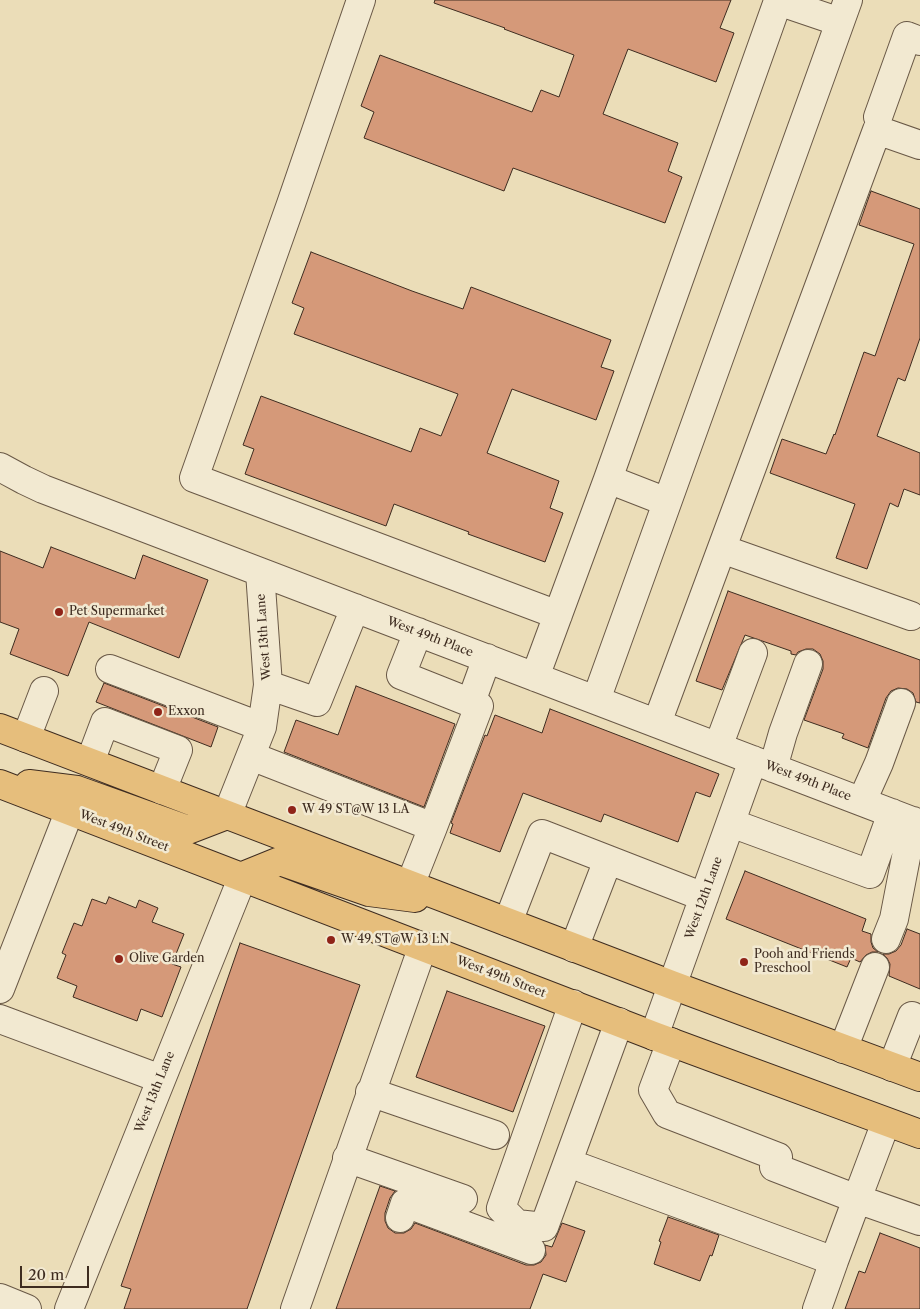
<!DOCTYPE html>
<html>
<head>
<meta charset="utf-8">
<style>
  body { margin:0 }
  #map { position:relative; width:920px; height:1309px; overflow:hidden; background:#ebddb8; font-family:"Libre Caslon Text",serif }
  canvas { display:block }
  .scale { position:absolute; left:20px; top:1266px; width:69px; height:22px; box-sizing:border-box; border:2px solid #3e2c20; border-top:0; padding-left:6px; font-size:15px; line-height:18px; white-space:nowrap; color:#3e2c20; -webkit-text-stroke:4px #f2e9d1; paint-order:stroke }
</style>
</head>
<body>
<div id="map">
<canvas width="920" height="1309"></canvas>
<div class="scale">20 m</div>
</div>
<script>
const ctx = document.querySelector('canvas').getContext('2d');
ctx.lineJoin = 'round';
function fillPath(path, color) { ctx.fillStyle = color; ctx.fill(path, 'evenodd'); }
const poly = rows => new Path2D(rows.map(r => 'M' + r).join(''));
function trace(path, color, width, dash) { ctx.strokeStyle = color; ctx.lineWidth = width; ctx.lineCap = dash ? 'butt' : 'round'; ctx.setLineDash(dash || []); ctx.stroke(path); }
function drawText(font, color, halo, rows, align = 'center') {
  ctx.font = font + ' "Libre Caslon Text",serif'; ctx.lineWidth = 5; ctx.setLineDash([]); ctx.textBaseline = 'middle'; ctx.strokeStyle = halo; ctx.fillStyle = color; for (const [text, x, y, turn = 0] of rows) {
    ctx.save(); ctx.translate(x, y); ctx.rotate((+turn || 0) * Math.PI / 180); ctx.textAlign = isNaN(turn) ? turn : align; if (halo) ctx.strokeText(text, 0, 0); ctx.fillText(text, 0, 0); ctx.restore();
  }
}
const building = poly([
  [435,0,731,0,720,28,734,33,716,82,628,49,603,114,678,143,668,171,682,177,665,223,513,168,504,191,364,138,374,112,361,106,380,55,532,112,541,90,559,97,574,55,504,29,505,28,434,3,435,0],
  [871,191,920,209,920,338,905,381,898,378,877,436,920,453,920,495,904,489,898,507,890,503,867,569,836,558,855,504,770,473,782,439,826,454,834,434,835,435,864,352,875,356,914,244,859,225,871,191],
  [311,252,412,291,463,309,471,287,611,340,601,367,614,371,596,420,512,389,487,453,559,481,550,508,563,513,545,562,468,534,469,532,394,504,386,526,245,474,254,449,243,445,261,396,411,452,420,428,441,436,458,394,294,334,304,308,292,303,311,252],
  [51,547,135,579,143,555,208,580,179,658,89,622,68,676,10,654,19,629,0,622,0,551,43,568,51,547],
  [728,591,920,660,920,703,916,702,913,693,907,689,898,688,891,691,886,698,868,748,842,738,844,734,804,720,823,669,823,661,820,654,813,649,806,649,798,652,796,655,791,654,791,651,745,635,722,690,696,681,728,591],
  [104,683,218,727,211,747,96,702,104,683],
  [356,686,455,724,424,807,284,752,296,720,338,735,356,686],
  [550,709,719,774,710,797,696,792,678,842,604,814,601,822,523,793,500,852,450,833,453,824,451,823,485,735,487,736,495,715,542,733,550,709],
  [745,871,866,919,862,931,871,934,871,942,873,948,878,952,872,952,866,955,860,962,851,958,847,967,726,919,745,871],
  [109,897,136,908,139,900,158,908,152,922,184,934,172,964,181,967,162,1017,141,1009,137,1021,73,997,77,986,57,978,66,955,62,953,74,923,82,926,92,899,106,904,109,897],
  [907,929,920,934,920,989,889,976,890,964,887,958,883,954,889,954,896,951,901,945,907,929],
  [240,943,360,985,247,1309,124,1309,131,1289,121,1286,240,943],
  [447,991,545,1026,513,1112,416,1077,447,991],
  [380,1186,395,1191,390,1198,385,1213,385,1221,388,1228,395,1233,404,1233,411,1229,415,1223,526,1265,534,1265,541,1262,546,1255,545,1245,552,1247,562,1223,585,1231,566,1282,543,1274,530,1309,336,1309,380,1186],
  [668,1217,719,1235,712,1256,710,1255,700,1281,654,1264,661,1242,659,1241,668,1217],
  [880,1233,920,1248,920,1309,845,1309,859,1271,865,1273,880,1233]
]);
const minor = poly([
  [361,0,291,204,194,478,558,615],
  [878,117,907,36,920,41],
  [0,467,24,480,43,489,920,824],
  [608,479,667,502],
  [722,549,911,616],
  [418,632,401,675,479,706,433,827],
  [110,669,262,727],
  [535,677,608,479,778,1,840,22],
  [268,685,317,702,355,608],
  [596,700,848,0],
  [471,702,487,658],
  [657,723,877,130,920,145],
  [26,738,44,691],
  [718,747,753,653],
  [251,756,433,827,410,885],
  [90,762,105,722,178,750,162,790],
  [773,768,783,733,808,664],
  [862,801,879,763,901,703],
  [227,815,262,727,268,685,260,572],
  [731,823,870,874,892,813],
  [508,922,542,834,704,897],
  [886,939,894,919,913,821],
  [574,948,608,860],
  [0,989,70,810],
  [573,1004,501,1208,517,1224,544,1227,619,1022],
  [0,1019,161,1079],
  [654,1036,753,760],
  [843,1049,875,967],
  [892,1067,912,1016],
  [370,1092,495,1135],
  [886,1122,857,1199,920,1221],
  [347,1158,463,1199],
  [582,1168,834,1261,857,1199,774,1167,778,1157,667,1114,653,1090,671,1042],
  [400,1218,405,1203,531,1250],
  [0,1298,27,1309],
  [69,1309,243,876],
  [295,1309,423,946],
  [817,1309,834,1261]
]);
const major = poly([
  [0,728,672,985,920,1077],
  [0,784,654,1036,920,1134],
  [29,784,77,790,188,830,227,815],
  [243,876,280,861,369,892,415,898]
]);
const markers = [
  [59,612,5,"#8f2418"],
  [158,712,5,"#8f2418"],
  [292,810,5,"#8f2418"],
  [331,940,5,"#8f2418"],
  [119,959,5,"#8f2418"],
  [744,962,5,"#8f2418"]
];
const poiNames = [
  ["Pet Supermarket",69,612],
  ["Exxon",168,712],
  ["W 49 ST@W 13 LA",302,810],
  ["W 49 ST@W 13 LN",341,940],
  ["Pooh and Friends",754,955],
  ["Preschool",754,969],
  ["Olive Garden",129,959]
];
const streetNames = [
  ["West 13th Lane",264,637,-94],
  ["West 49th Place",430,637,21],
  ["West 49th Place",808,781,21],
  ["West 49th Street",124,831,21],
  ["West 12th Lane",704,898,-70],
  ["West 49th Street",501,977,21],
  ["West 13th Lane",155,1092,-68]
];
fillPath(building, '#d59979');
trace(building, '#3e2c20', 1);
trace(minor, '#695846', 30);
trace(major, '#3e2c20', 30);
trace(minor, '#f2e9d1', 28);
trace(major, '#e6be7c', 28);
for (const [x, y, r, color] of markers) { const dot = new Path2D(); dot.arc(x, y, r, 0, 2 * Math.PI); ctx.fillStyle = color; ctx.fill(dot); trace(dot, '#f2e9d1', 2); }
drawText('12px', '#3e2c20', '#f2e9d1', poiNames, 'left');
drawText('12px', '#3e2c20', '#f2e9d1', streetNames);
</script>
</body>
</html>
